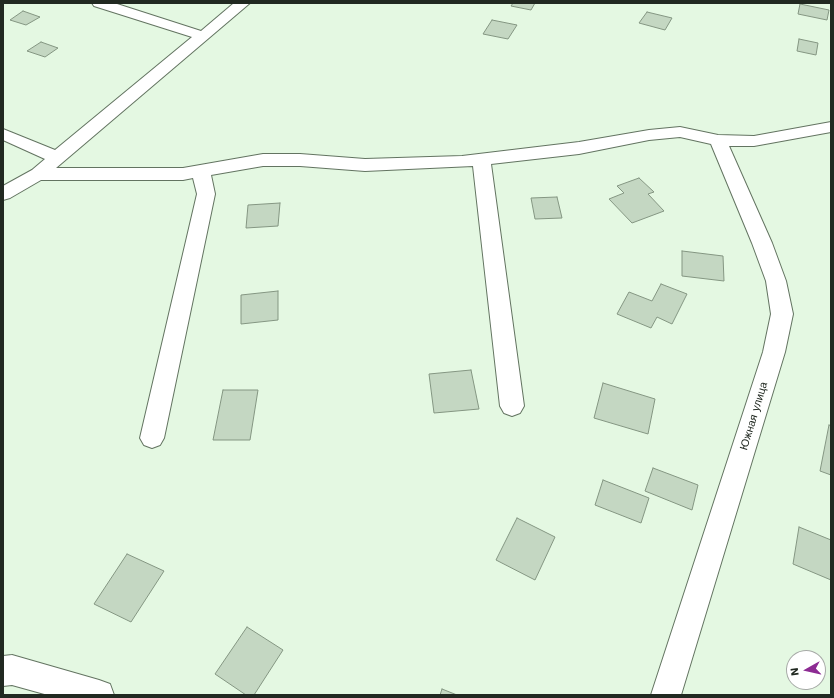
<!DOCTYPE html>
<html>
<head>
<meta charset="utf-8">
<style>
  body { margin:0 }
  #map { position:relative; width:834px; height:698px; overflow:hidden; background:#e4f8e2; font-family:"Work Sans",sans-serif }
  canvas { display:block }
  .frame { position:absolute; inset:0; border:4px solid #212921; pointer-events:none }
  .north { position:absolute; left:786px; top:650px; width:40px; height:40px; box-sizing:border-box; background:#fff; border:1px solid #a6a9a6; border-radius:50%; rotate:262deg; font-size:11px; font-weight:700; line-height:16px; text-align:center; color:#212921 }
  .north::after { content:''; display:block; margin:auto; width:14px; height:18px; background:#8d2b93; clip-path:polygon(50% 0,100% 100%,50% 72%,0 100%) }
</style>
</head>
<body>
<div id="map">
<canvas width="834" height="698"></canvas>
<div class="frame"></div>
<div class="north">N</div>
</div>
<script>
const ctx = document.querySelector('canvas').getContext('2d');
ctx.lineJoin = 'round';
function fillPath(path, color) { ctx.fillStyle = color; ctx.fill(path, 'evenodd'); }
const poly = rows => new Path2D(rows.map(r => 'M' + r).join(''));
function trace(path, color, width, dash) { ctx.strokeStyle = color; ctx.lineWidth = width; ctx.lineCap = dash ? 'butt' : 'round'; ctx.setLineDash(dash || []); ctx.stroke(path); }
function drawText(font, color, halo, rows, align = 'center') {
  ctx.font = font + ' "Work Sans",sans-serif'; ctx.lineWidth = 3.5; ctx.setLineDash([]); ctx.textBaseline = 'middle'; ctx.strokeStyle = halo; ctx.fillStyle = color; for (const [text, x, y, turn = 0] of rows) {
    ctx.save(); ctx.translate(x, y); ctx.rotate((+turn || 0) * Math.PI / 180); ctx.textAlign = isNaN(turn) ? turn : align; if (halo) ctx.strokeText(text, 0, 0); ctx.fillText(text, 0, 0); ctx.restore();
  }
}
const building = poly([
  [513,3,535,3,531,10,511,6,513,3],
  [800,4,829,10,827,20,798,14,800,4],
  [23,11,40,17,26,25,10,20,23,11],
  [647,12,672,18,665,30,639,23,647,12],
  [492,20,517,25,508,39,483,34,492,20],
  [799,39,818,43,816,55,797,51,799,39],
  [41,42,58,48,45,57,27,51,41,42],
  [639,178,654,192,648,194,664,211,632,223,609,199,624,193,617,186,639,178],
  [557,197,562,218,535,219,531,198,557,197],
  [280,203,278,226,246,228,248,205,280,203],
  [682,251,723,256,724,281,682,276,682,251],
  [661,284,687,294,672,324,657,317,651,328,617,314,629,292,652,301,661,284],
  [278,291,278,320,241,324,241,295,278,291],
  [471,370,479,409,434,413,429,374,471,370],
  [603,383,655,399,648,434,594,418,603,383],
  [223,390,258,390,250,440,213,440,223,390],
  [829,425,831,426,831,475,820,471,829,425],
  [653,468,698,485,692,510,645,491,653,468],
  [603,480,649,498,641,523,595,505,603,480],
  [517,518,555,537,535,580,496,560,517,518],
  [799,527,831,540,831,580,793,564,799,527],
  [127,554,164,571,131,622,94,604,127,554],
  [247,627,283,650,254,695,246,695,215,674,247,627],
  [442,689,457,695,440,695,442,689]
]);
const minor = poly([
  [92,3,114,3,201,31,234,3,250,3,56,168,183,168,263,154,300,154,365,159,462,156,579,142,649,130,680,127,718,135,754,136,831,122,831,132,754,146,729,146,772,243,786,281,793,314,785,352,681,695,651,695,763,352,771,314,766,281,752,243,711,144,680,137,649,140,579,154,491,164,524,406,520,413,512,416,504,413,500,406,473,166,365,171,300,166,263,166,211,175,215,194,164,438,160,445,152,448,144,445,140,438,197,194,193,178,183,180,41,180,10,198,3,200,3,186,32,170,45,159,3,140,3,129,55,150,192,37,94,6,92,3],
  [12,655,99,680,110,684,114,695,48,695,12,685,3,686,3,656,12,655]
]);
const streetNames = [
  ["Южная улица",754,416,-73]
];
fillPath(building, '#c4d7c2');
trace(building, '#849682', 1);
trace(minor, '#637461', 2);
fillPath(minor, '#fff');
drawText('11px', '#212921', '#fff', streetNames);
</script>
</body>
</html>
